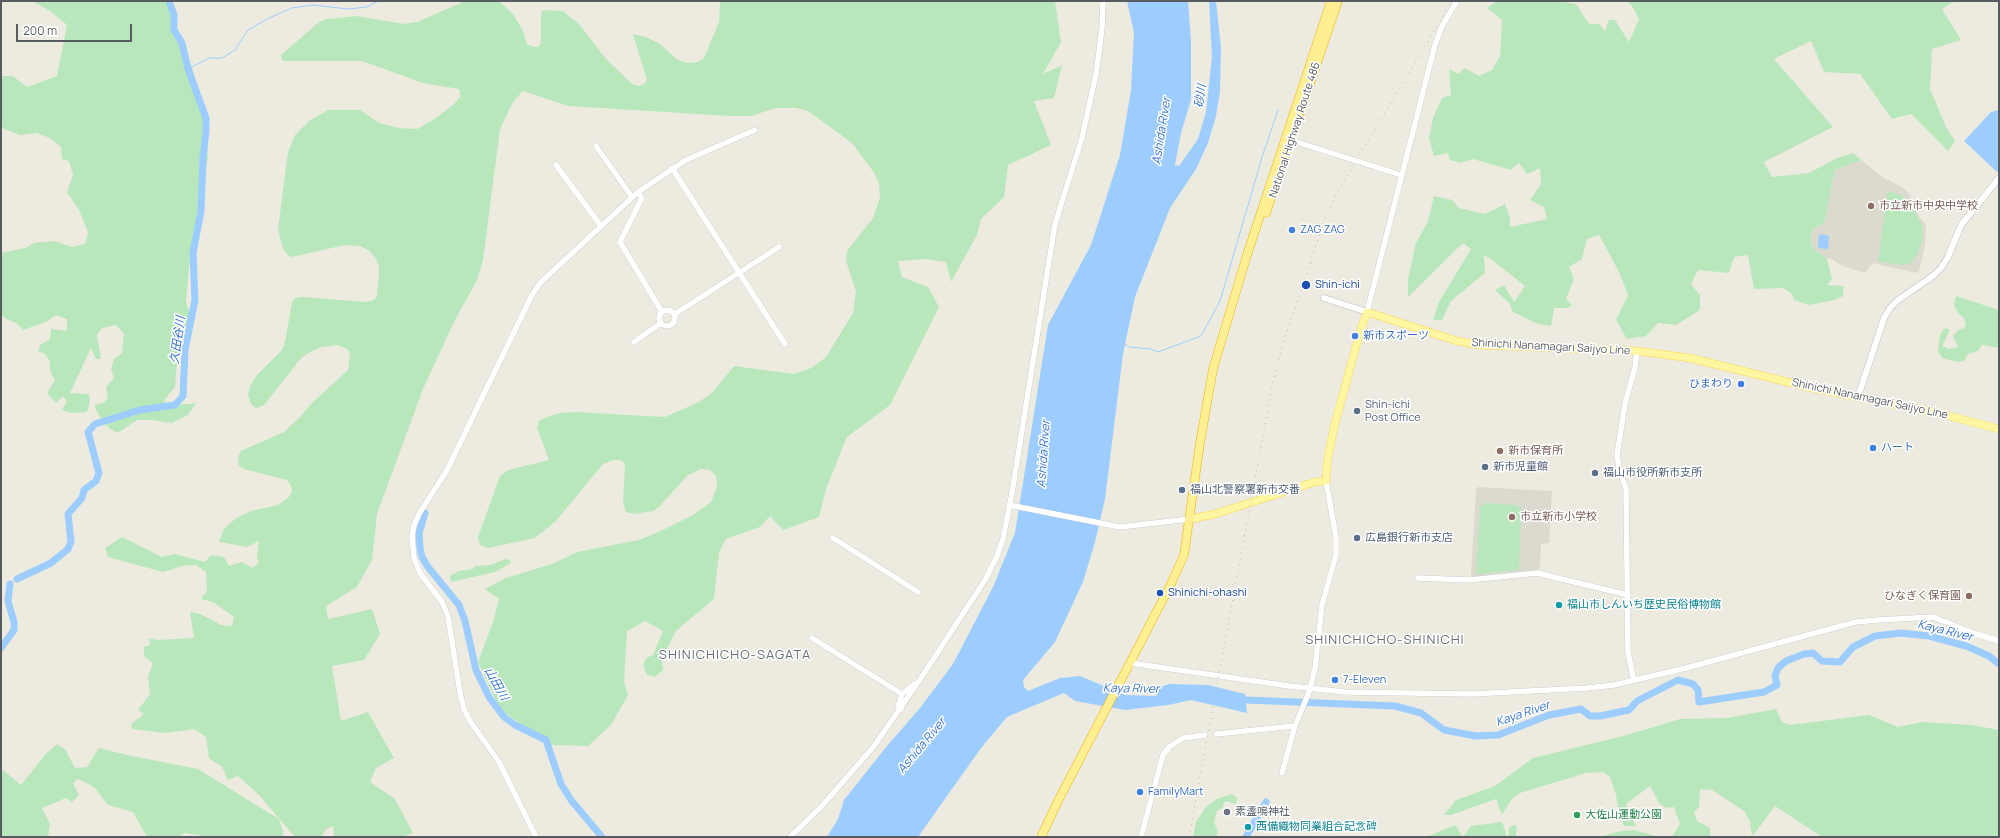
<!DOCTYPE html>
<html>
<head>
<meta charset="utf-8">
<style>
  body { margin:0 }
  #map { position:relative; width:2000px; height:838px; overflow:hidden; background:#edebdf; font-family:Manrope,sans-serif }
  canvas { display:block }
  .frame { position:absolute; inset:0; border:2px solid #585c62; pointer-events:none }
  .scale { position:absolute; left:16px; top:24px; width:116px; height:18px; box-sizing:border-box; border:2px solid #585c62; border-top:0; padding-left:5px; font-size:12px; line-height:14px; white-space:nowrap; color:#585c62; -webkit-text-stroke:3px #fff; paint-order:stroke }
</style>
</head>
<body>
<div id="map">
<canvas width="2000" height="838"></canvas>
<div class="frame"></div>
<div class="scale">200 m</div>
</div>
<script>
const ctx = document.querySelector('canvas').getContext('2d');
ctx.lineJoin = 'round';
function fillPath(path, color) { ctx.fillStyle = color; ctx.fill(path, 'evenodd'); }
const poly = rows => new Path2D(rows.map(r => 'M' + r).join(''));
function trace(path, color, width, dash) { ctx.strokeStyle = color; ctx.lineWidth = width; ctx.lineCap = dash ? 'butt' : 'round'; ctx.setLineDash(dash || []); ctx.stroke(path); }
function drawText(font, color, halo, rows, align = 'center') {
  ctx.font = font + ' Manrope,"Noto Sans JP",sans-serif'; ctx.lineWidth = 3; ctx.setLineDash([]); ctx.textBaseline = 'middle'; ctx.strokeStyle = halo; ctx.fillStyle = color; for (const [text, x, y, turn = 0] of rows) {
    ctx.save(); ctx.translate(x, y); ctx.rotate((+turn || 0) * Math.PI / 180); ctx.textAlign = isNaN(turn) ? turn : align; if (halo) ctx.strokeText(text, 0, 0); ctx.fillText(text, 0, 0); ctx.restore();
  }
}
const education = poly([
  [1861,160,1881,176,1905,189,1909,194,1919,217,1926,224,1925,245,1919,271,1916,273,1873,263,1865,273,1843,266,1831,259,1827,259,1813,248,1811,243,1812,230,1824,223,1835,170],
  [1478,487,1552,491,1549,543,1541,544,1540,568,1537,570,1473,577,1471,576,1476,489]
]);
const green = poly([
  [32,1,169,1,173,16,174,32,191,64,200,95,208,156,202,203,190,256,186,302,192,321,179,339,175,387,164,400,167,406,196,403,188,415,172,423,151,420,137,420,118,433,110,429,100,417,94,405,103,403,108,398,106,387,114,378,111,369,114,359,122,353,124,334,116,325,102,328,97,335,101,359,96,359,91,348,70,393,89,394,90,402,87,412,71,413,62,410,67,402,63,396,56,403,47,393,55,380,50,371,50,362,45,354,38,351,40,345,50,339,51,329,67,331,67,319,56,315,46,322,23,330,16,323,6,319,1,314,1,253,25,248,34,243,54,241,72,247,85,244,88,232,79,210,67,192,73,175,69,161,62,159,61,147,50,138,36,133,20,135,4,129,1,125,1,76,13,76,27,87,57,76,67,25,50,11],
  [465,1,499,1,501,3,513,14,523,31,527,44,533,47,538,47,541,43,541,18,542,10,563,11,580,25,606,59,632,84,638,86,644,84,647,80,633,34,646,37,660,44,678,60,688,63,698,62,704,58,719,22,720,1,1055,1,1061,42,1043,74,1062,65,1054,98,1034,101,1051,145,1008,165,1004,197,981,219,977,235,951,282,946,262,926,259,898,261,902,277,928,287,939,307,890,405,847,437,826,489,819,517,783,530,770,516,760,527,726,539,719,552,714,599,676,631,662,658,663,670,655,677,647,675,643,665,646,658,653,655,663,631,645,621,627,631,624,682,628,695,611,725,588,746,550,745,500,709,478,662,494,619,499,599,485,589,506,578,552,564,577,552,639,540,665,529,693,515,711,502,717,487,716,476,710,470,701,469,688,475,659,507,653,511,634,514,626,512,623,504,625,464,621,460,613,460,603,464,556,521,535,538,488,548,480,545,478,537,500,476,508,470,549,460,537,428,539,421,547,417,560,413,576,412,665,417,699,402,713,392,734,366,794,374,811,368,826,357,853,313,856,292,846,261,847,251,873,218,880,198,879,184,875,174,852,143,808,111,796,108,775,108,752,116,729,116,568,106,523,91,513,102,500,129,483,260,477,280,454,322,423,389,406,435,377,514,372,560,357,587,326,606,328,619,372,609,380,634,364,660,332,666,341,721,368,712,394,758,376,768,370,782,395,799,413,833,402,837,334,837,333,826,326,829,321,837,295,837,259,795,238,776,228,780,222,767,209,758,206,737,194,729,166,733,132,729,131,724,144,714,138,710,150,694,148,676,153,663,144,656,144,647,150,645,149,638,157,640,194,638,190,612,200,614,221,625,232,626,234,617,213,602,201,599,207,591,206,572,196,565,182,566,163,572,108,557,105,548,122,537,162,557,175,554,205,562,211,555,224,557,229,566,241,562,253,568,259,562,257,557,259,541,247,547,219,542,224,529,236,518,251,511,278,505,289,497,292,491,290,484,287,480,244,469,239,466,238,457,241,451,284,432,300,417,313,402,348,370,350,353,347,349,338,345,321,347,309,353,302,357,265,404,260,407,255,408,251,404,248,395,250,386,257,375,282,350,285,342,292,302,295,298,303,297,366,302,374,300,377,296,379,276,379,266,375,257,368,250,360,246,345,245,292,257,288,255,283,249,278,229,288,152,295,135,309,121,328,110,360,110,379,123,399,128,417,129,436,118,454,104,460,97,460,92,459,89,423,83,362,61,286,61,282,60,281,55,319,22,327,19,356,16,404,24,417,22],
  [1497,1,1557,1,1576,4,1589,24,1599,24,1605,31,1609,20,1615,20,1629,42,1639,19,1632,6,1626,1,1955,1,1942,9,1961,40,1932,49,1930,89,1946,127,1955,141,1948,151,1911,114,1892,119,1860,74,1824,72,1811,41,1774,59,1833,127,1764,162,1772,177,1809,173,1837,158,1853,153,1861,160,1835,170,1824,223,1812,230,1811,243,1813,248,1827,259,1832,279,1827,285,1844,286,1843,296,1835,300,1809,305,1794,300,1792,294,1783,288,1754,289,1748,255,1734,257,1729,273,1698,270,1691,284,1700,295,1700,310,1676,325,1658,323,1646,336,1627,339,1616,320,1628,295,1619,272,1599,235,1587,239,1582,259,1569,267,1574,279,1566,299,1572,305,1568,308,1554,308,1551,326,1538,324,1513,312,1509,303,1495,290,1504,285,1514,302,1525,286,1492,260,1484,255,1485,273,1451,301,1442,320,1433,320,1439,302,1471,249,1463,243,1408,297,1408,279,1416,243,1428,221,1434,196,1452,200,1459,208,1485,214,1505,204,1510,218,1510,227,1547,219,1544,207,1530,200,1541,184,1540,168,1527,174,1519,163,1511,170,1473,159,1461,163,1450,160,1448,153,1434,156,1429,138,1433,118,1442,98,1451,95,1449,69,1459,74,1464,68,1479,76,1492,70,1500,56,1502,20,1487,8],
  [1888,191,1903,196,1910,207,1912,206,1922,225,1922,241,1918,253,1910,264,1899,265,1878,261],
  [1956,296,1999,310,1999,348,1982,345,1978,351,1968,354,1964,361,1957,362,1942,358,1938,351,1940,335,1945,328,1950,330,1942,346,1949,349,1958,347,1953,336,1958,330,1964,328,1966,324,1964,318,1958,313,1954,305],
  [1485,503,1515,505,1521,508,1519,570,1476,574,1480,507],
  [505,559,510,560,511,563,495,572,451,582,450,576,459,571,472,569,476,566,491,565],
  [1776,709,1782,722,1790,725,1869,715,1898,727,1922,722,1972,725,1999,730,1999,837,1822,837,1775,806,1752,837,1750,821,1744,811,1712,790,1700,789,1699,807,1694,812,1697,821,1710,828,1710,837,1672,837,1680,824,1674,807,1666,808,1659,803,1650,786,1626,804,1636,826,1624,826,1619,814,1616,795,1610,777,1603,772,1586,773,1520,793,1511,800,1502,815,1496,799,1451,815,1444,815,1456,800,1495,786,1533,758,1627,735,1680,719,1727,718],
  [57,744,65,749,75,768,87,767,99,748,127,755,198,769,279,819,283,831,283,837,200,837,200,835,184,833,180,837,147,837,133,812,108,805,94,787,78,779,73,783,79,795,72,802,66,798,42,808,50,824,48,837,1,837,1,768,21,785,45,755],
  [1231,794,1237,797,1236,804,1225,801,1222,808,1217,811,1214,822,1218,832,1216,837,1193,837,1196,822,1205,808,1217,799],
  [1501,822,1503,824,1506,834,1509,837,1509,828,1512,825,1517,826,1516,837,1426,837,1455,825,1463,837,1471,826],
  [1634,830,1660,837,1599,837,1621,831]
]);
const water = poly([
  [1127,1,1188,1,1191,40,1191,100,1181,133,1175,165,1179,166,1198,139,1206,112,1212,57,1209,1,1216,1,1221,48,1220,91,1216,116,1208,143,1196,169,1170,208,1135,297,1123,354,1105,499,1095,542,1083,582,1055,642,1023,680,1024,687,1028,691,1060,678,1080,676,1125,695,1156,696,1160,687,1169,684,1208,685,1245,694,1247,713,1191,700,1168,705,1125,710,1075,701,1064,693,1007,717,981,748,918,837,827,837,838,819,844,800,887,746,920,708,953,664,993,587,1015,533,1048,325,1091,245,1120,155,1131,90,1134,33],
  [1999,110,1999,169,1997,172,1964,141,1991,112],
  [1819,234,1829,236,1828,249,1818,248]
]);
const stream = poly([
  [188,69,209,58,222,58,235,50,248,30,269,18,292,8,312,5,348,9,367,7,378,1],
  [1125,344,1129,347,1151,349,1158,352,1201,336,1220,301,1263,154,1278,110]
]);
const river = poly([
  [425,513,419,533,420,548,422,557,428,567,459,605,465,621,476,670,489,697,504,717,515,725,546,740,561,784,571,800,602,837],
  [17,579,51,563,68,549,71,542,68,514,82,498,84,490,96,481,99,473,88,432,95,424,140,410,175,405,183,396,185,350,195,300,193,253,201,211,203,158,206,131,206,118,188,69,182,43,174,30,174,15,169,1],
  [1,648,14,630,14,622,8,601,10,584],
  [1237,698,1246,700,1395,706,1421,713,1444,730,1476,736,1498,735,1549,715,1581,709,1590,716,1600,716,1629,710,1637,701,1678,680,1693,684,1698,690,1699,702,1764,692,1777,685,1775,676,1778,668,1786,661,1804,654,1813,653,1822,661,1840,662,1853,647,1875,636,1901,633,1929,636,1966,646,1989,656,1999,664],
  [1246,837,1266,802]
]);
const tertiary = poly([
  [1287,139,1401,175],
  [596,146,632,197],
  [556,165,601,226],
  [672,168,785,344],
  [638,192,642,198,620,242,662,312],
  '659 318a8 8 0 1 1 16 0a8 8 0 1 1-16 0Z',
  [1367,312,1435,45,1442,26,1457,1],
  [675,314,779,247],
  [634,342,661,323],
  [1009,505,1120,527,1190,519],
  [833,538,918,592],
  [1418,578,1469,580,1537,573,1628,595],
  [812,638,902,694],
  [1130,663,1289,686,1345,692,1472,694,1587,688,1614,685,1686,668,1856,622,1877,620,1933,617,1976,634,1999,641],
  [1634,681,1628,652,1626,489,1619,468,1617,455,1625,404,1635,367,1637,351],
  [901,709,898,706,902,694,914,684],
  [1216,734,1295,726],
  [1282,773,1295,726,1309,692,1315,668,1322,605,1336,555,1336,537,1326,481],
  [536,837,499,762,470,721,464,709,460,693,448,616,442,602,420,573,414,558,412,536,414,525,420,512,446,472,532,295,541,282,638,192,686,160,755,130],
  [790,837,822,806,874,746,921,678,985,580,997,556,1003,539,1012,493,1055,224,1082,138,1096,74,1102,29,1103,1],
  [1141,837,1163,755,1169,747,1183,738,1205,735]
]);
const secondary = poly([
  [1324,298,1367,312],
  [1858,397,1884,318,1890,308,1898,300,1933,276,1941,268,1948,257,1961,225,1999,178]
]);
const primary = poly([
  [1190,519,1215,514,1315,482,1326,481,1327,463,1334,427,1360,332,1367,312,1457,341,1479,345,1637,351,1690,358,1812,388,1938,413,1999,429]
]);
const trunk = poly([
  [1266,213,1338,1],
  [1041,837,1058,801,1171,584,1184,555,1200,443,1213,369,1246,258,1331,1]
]);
const rail = poly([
  [1310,264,1323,224,1335,196,1452,1],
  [1189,837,1272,387,1283,343,1312,260]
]);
const markers = [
  [1871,206,4,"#8d6e63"],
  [1292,230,4,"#3f7fe0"],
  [1306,285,5,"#1a4fb4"],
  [1355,336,4,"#3f7fe0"],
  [1741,384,4,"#3f7fe0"],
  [1357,411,4,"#5c6f8a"],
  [1873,448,4,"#3f7fe0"],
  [1500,451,4,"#8d6e63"],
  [1485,467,4,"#5c6f8a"],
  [1595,473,4,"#5c6f8a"],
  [1182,490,4,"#5c6f8a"],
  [1512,517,4,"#8d6e63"],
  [1357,538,4,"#5c6f8a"],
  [1160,593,4,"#1a4fb4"],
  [1969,596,4,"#8d6e63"],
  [1559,605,4,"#0f9aa8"],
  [1335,680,4,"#3f7fe0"],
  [1140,792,4,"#3f7fe0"],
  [1227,812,4,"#6b7280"],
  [1577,815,4,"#2e9e5b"],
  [1248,827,4,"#0f9aa8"]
];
const streetNames = [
  ["National Highway Route 486",1295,130,-72],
  ["Shinichi Nanamagari Saijyo Line",1551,347,3],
  ["Shinichi Nanamagari Saijyo Line",1870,399,12]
];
const educationNames = [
  ["市立新市中央中学校",1879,206],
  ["新市保育所",1508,451],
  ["市立新市小学校",1520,517],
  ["ひなぎく保育園",1961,596,"right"]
];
const shopNames = [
  ["ZAG ZAG",1300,230],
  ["新市スポーツ",1363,336],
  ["ひまわり",1733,384,"right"],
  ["ハート",1881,448],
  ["7-Eleven",1343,680],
  ["FamilyMart",1148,792]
];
const transitNames = [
  ["Shin-ichi",1315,285],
  ["Shinichi-ohashi",1168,593]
];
const serviceNames = [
  ["Shin-ichi",1365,405],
  ["Post Office",1365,418],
  ["新市児童館",1493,467],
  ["福山市役所新市支所",1603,473],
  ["福山北警察署新市交番",1190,490],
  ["広島銀行新市支店",1365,538]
];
const cultureNames = [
  ["福山市しんいち歴史民俗博物館",1567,605],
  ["西備織物同業組合記念碑",1256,827]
];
const worshipNames = [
  ["素盞嗚神社",1235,812]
];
const leisureNames = [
  ["大佐山運動公園",1585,815]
];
const waterNames = [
  ["砂川",1201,96,-83],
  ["Ashida River",1162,131,-81],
  ["久田谷川",178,340,-82],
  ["Ashida River",1044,454,-86],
  ["Kaya River",1945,631,14],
  ["山田川",496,684,61],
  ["Kaya River",1131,689,1],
  ["Kaya River",1523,714,-19],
  ["Ashida River",922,746,-50]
];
const quarterNames = [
  ["SHINICHICHO-SHINICHI",1385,640],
  ["SHINICHICHO-SAGATA",735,655]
];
fillPath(education, '#dcdace');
fillPath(green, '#b9e7bc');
fillPath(water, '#9dcdff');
trace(stream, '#9dcdff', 1);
trace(river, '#9dcdff', 7);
trace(tertiary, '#b7bac0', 6);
trace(secondary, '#babdc5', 7);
trace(primary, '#fdd748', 8);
trace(trunk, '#ecb300', 9);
trace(tertiary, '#fff', 5.5);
trace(secondary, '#fff', 6);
trace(primary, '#fff6a2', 7);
trace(trunk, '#ffef93', 8);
trace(rail, '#b4b5b5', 1, [1, 5]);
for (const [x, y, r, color] of markers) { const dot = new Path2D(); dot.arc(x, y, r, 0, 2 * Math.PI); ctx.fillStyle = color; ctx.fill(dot); trace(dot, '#fff', 1.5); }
drawText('11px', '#585c62', '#fff', streetNames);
drawText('11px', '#785e54', '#fff', educationNames, 'left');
drawText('11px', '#366cbe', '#fff', shopNames, 'left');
drawText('11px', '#164399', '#fff', transitNames, 'left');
drawText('11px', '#4e5e75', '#fff', serviceNames, 'left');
drawText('11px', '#0d838f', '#fff', cultureNames, 'left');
drawText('11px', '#5b616d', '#fff', worshipNames, 'left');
drawText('11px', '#27864d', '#fff', leisureNames, 'left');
drawText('italic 12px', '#3775cc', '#fff', waterNames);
ctx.letterSpacing = '1px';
drawText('13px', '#696e74', '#fff', quarterNames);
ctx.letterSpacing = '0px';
</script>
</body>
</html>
